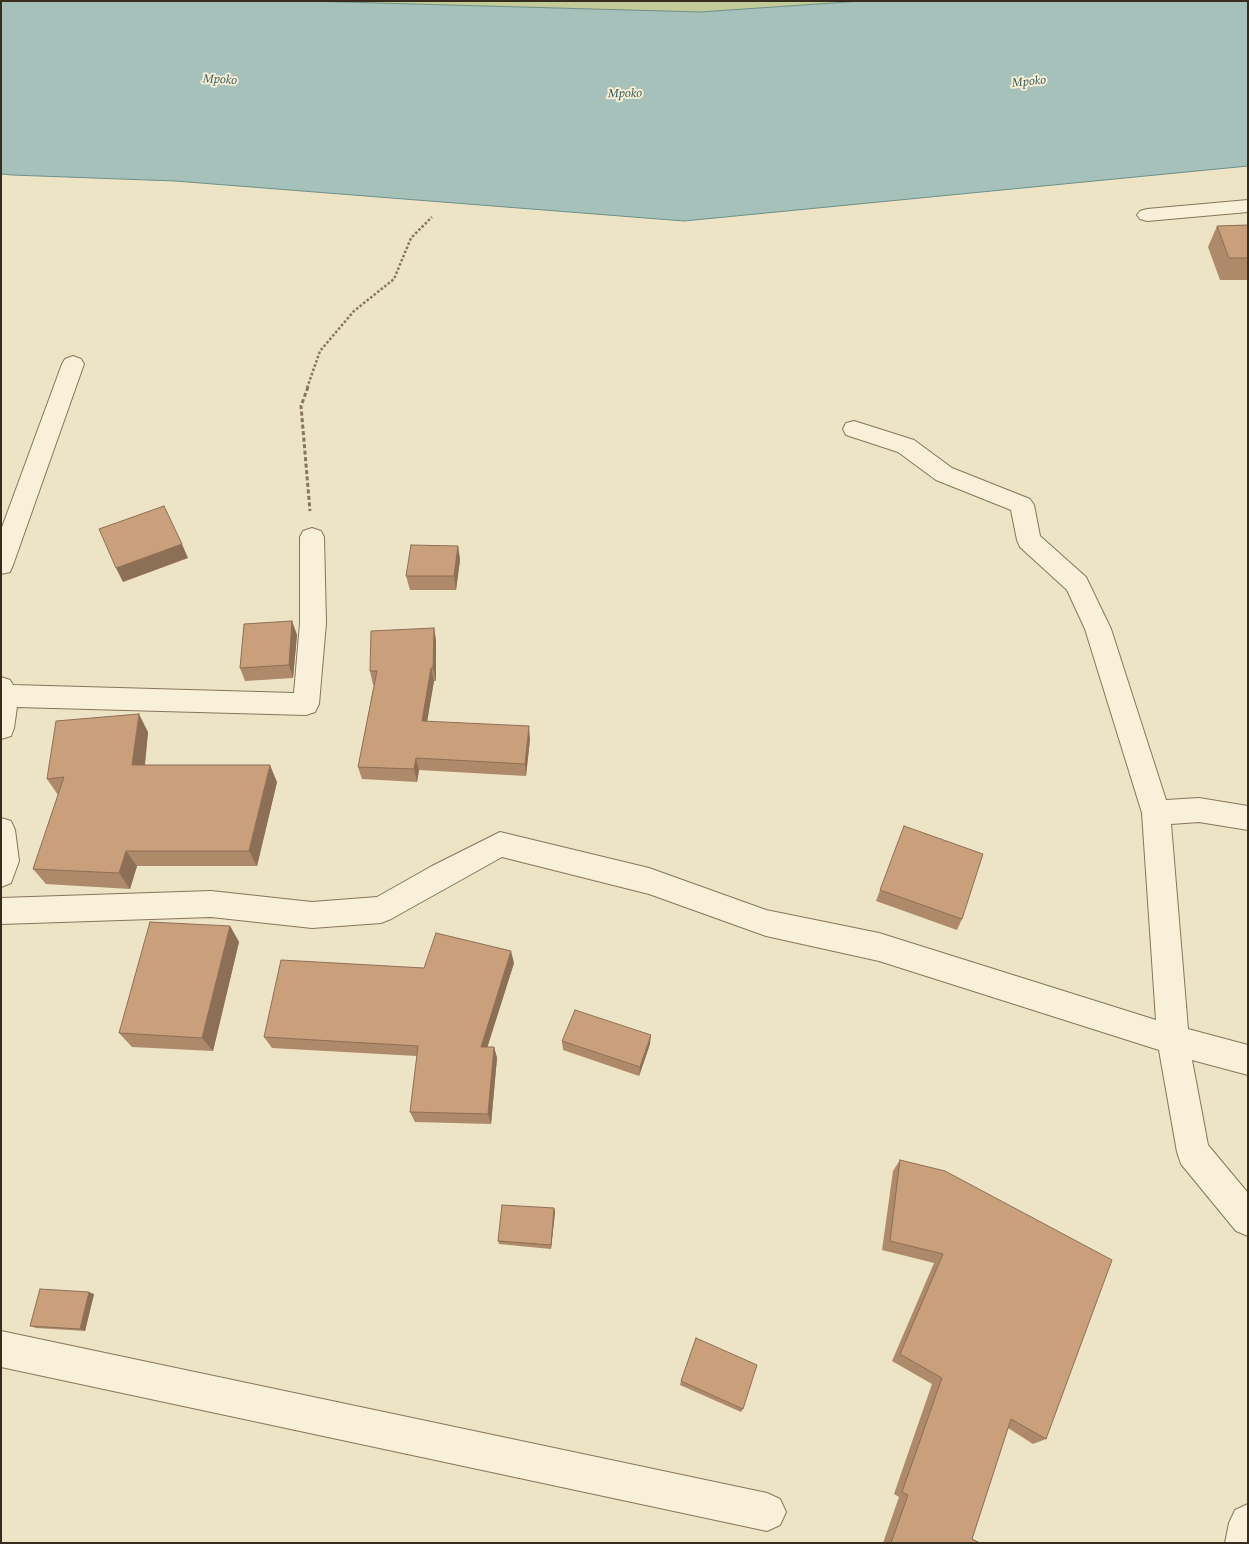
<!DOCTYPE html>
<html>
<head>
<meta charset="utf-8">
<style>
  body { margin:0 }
  #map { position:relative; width:1249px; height:1544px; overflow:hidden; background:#ede3c5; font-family:"Source Serif 4",serif }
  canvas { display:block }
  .frame { position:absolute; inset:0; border:2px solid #382c1f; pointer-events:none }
</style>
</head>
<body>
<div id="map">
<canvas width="1249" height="1544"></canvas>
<div class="frame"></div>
</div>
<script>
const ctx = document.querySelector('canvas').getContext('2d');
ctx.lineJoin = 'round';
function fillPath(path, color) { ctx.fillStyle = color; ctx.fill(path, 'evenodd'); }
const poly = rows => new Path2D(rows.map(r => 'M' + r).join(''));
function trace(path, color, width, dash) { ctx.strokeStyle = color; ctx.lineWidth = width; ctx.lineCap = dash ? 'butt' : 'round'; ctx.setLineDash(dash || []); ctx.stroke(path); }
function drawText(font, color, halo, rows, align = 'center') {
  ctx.font = font + ' "Source Serif 4",serif'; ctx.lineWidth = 4; ctx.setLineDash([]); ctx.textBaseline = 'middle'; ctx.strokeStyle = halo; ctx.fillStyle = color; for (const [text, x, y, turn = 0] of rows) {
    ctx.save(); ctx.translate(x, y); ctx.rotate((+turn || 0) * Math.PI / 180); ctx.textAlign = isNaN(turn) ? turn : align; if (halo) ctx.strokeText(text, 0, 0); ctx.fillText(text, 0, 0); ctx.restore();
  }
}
const green = poly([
  [306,1,862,1,700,12]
]);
const water = poly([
  [1,1,306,1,700,12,862,1,1248,1,1248,166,684,221,175,181,12,175,1,174,1,1]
]);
const pathFar1 = poly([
  [307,388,320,351,354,311,394,279,411,238,432,217]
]);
const path = poly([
  [308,387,301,406,310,511]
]);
const street = poly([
  [1248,200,1248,212,1147,221,1140,219,1137,215,1140,211,1147,209,1248,200],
  [73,356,81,359,84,364,13,565,10,572,1,574,1,530,62,364,65,359,73,356],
  [854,421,914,440,952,468,1030,499,1034,505,1040,536,1086,577,1111,629,1166,800,1199,798,1248,806,1248,830,1199,822,1171,824,1188,1029,1248,1045,1248,1075,1192,1060,1208,1145,1248,1193,1248,1236,1236,1231,1181,1164,1177,1152,1159,1050,879,961,766,936,649,894,502,857,391,919,381,923,312,928,211,917,1,924,1,898,211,891,312,902,377,897,432,866,500,832,649,868,766,910,879,933,1156,1020,1142,813,1085,629,1067,590,1020,547,1017,540,1011,510,936,480,898,452,846,435,843,429,846,423,854,421],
  [312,528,321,531,324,537,326,623,319,704,315,712,306,715,17,707,14,728,11,736,1,739,1,677,10,680,13,685,294,693,300,623,300,537,303,531,312,528],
  [1,818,11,821,15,830,19,861,11,883,1,887,1,818],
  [1,1331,767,1493,780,1499,786,1512,780,1525,767,1531,1,1367,1,1331],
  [1248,1504,1248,1543,1225,1543,1229,1523,1235,1510,1248,1504]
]);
const wall = poly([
  [1248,225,1248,280,1220,280,1208,247,1217,226],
  [458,546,460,560,456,590,410,590,406,576],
  [292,621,297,635,293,678,245,681,240,668],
  [434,628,436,641,436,681,434,681,427,721,530,739,526,776,419,770,417,782,362,779,358,767,374,685,373,685,370,671],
  [148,732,145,765,277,782,257,866,137,866,130,889,46,884,33,869,58,795,47,779],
  [904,826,962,919,957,930,876,901],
  [230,926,239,942,213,1051,132,1047,119,1033],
  [514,963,487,1047,494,1047,497,1058,491,1124,415,1122,410,1112,417,1056,272,1048,264,1037,424,968],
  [562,1041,650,1044,639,1076,563,1050],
  [900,1160,1046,1439,1033,1444,1008,1428,972,1539,980,1543,883,1543,899,1497,894,1494,932,1384,892,1361,934,1263,882,1250,893,1171],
  [554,1208,555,1212,551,1249,499,1244,498,1241],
  [94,1294,85,1331,36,1328,30,1326],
  [681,1381,743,1409,741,1412,680,1385]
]);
const shadedWall = poly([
  [182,544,188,558,123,582,116,568],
  [458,546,460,560,456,590,454,576],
  [292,621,297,635,293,678,289,665],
  [434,628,436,641,436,681,433,668],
  [431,668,434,681,425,734,422,721],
  [139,714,148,732,143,782,132,765],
  [529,726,530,739,526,776,525,764],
  [416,758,419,770,417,782,414,769],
  [270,765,277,782,257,866,249,851],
  [126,851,137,866,130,889,119,873],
  [230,926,239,942,213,1051,202,1038],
  [511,951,514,963,484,1058,481,1047],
  [651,1035,650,1044,639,1076,640,1067],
  [494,1047,497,1058,491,1124,488,1114],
  [554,1208,555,1212,551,1249,551,1245],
  [89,1292,94,1294,85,1331,80,1329]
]);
const building = poly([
  [1248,225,1248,258,1229,258,1217,226,1248,225],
  [164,506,182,544,116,568,99,529,164,506],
  [411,545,458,546,454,576,406,576,411,545],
  [292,621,289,665,240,668,244,624,292,621],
  [434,628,433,668,431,668,422,721,529,726,525,764,416,758,414,769,358,767,377,671,370,671,371,631,434,628],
  [139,714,132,765,270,765,249,851,126,851,119,873,33,869,64,777,47,779,56,721,139,714],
  [904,826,983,854,962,919,880,890,904,826],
  [150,922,230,926,202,1038,119,1033,150,922],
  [436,933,511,951,481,1047,494,1047,488,1114,410,1112,418,1046,264,1037,281,960,424,968,436,933],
  [575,1010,651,1035,640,1067,562,1041,575,1010],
  [900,1160,945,1171,1112,1260,1046,1439,1011,1419,972,1539,980,1543,891,1543,908,1495,902,1492,942,1378,900,1354,943,1254,890,1241,900,1160],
  [502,1205,554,1208,551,1245,498,1241,502,1205],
  [40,1289,89,1292,80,1329,30,1326,40,1289],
  [696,1338,757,1365,743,1409,681,1381,696,1338]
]);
const farWaternames = [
  ["Mpoko",220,80,3],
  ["Mpoko",1029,82,-6],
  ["Mpoko",625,94,-1]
];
fillPath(green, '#c3cb99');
fillPath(water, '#a6c1ba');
trace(water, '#6d8f88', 1);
trace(street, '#88755b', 2);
trace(pathFar1, '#88755b', 2.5, [2.5, 2]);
trace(path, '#88755b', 3, [4, 2.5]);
fillPath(street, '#f8f0d8');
fillPath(wall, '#ae896a');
fillPath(shadedWall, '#8d6f56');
fillPath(building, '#ca9f7b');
trace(building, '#8d6f56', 1);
drawText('italic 12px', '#2e5756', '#f5edd4', farWaternames);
</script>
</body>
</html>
